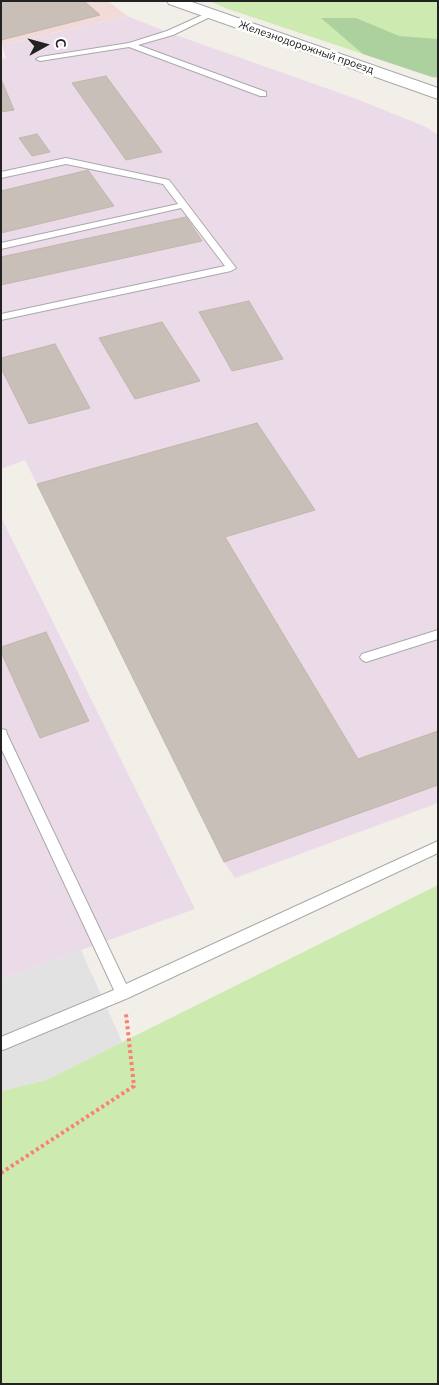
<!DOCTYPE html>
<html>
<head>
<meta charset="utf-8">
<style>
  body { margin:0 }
  #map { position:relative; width:439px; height:1385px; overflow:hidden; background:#f2efe9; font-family:"Nunito Sans",sans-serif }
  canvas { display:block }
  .frame { position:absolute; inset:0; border:2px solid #222; pointer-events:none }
  .north { position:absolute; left:20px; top:20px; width:50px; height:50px; -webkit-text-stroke:4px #fff; paint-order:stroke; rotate:83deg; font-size:14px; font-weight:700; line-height:20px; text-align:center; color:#222 }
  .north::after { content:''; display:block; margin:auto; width:18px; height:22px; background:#222; clip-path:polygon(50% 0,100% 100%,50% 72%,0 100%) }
</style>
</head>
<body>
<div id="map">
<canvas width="439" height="1385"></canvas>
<div class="frame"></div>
<div class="north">С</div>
</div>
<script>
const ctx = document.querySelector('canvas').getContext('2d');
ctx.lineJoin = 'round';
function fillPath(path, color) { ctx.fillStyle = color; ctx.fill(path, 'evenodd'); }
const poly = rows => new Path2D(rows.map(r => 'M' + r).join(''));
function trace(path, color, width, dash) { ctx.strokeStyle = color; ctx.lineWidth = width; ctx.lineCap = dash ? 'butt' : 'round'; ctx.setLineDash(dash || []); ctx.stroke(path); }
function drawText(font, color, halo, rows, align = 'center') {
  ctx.font = font + ' "Nunito Sans",sans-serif'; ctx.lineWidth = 5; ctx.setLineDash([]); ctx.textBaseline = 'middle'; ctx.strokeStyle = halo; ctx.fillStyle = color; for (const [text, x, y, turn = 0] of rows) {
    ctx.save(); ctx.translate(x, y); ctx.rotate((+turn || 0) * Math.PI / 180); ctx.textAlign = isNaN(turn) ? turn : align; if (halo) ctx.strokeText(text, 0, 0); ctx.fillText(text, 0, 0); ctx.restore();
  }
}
const commercial = poly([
  [1,1,108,1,127,16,1,45]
]);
const industrial = poly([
  [127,16,170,33,354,98,426,127,438,135,438,803,235,878,224,862,25,460,1,469,1,59,6,58,2,45],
  [1,517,195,909,1,979]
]);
const grass = poly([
  [209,1,438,1,438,79,228,9],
  [438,885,438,1384,1,1384,1,1091,46,1080]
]);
const forest = poly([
  [321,18,356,18,399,36,438,39,438,77,432,77,363,54]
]);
const parking = poly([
  [81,950,122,1042,46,1080,1,1091,1,979]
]);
const building = poly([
  [1,1,84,1,100,15,1,40,1,1],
  [106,76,162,152,126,160,72,83,106,76],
  [1,79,14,110,1,112,1,79],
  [37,134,50,152,32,156,19,138,37,134],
  [88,170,114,206,1,233,1,191,88,170],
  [186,217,202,241,1,285,1,257,186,217],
  [249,301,283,359,232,371,199,312,249,301],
  [162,322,200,381,135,399,99,338,162,322],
  [55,344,90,408,29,424,1,368,1,358,55,344],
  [257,423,315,510,225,537,358,759,438,731,438,785,224,862,37,484,257,423],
  [46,632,89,721,40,738,1,652,1,647,46,632]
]);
const path = poly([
  [1,1173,134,1086,126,1014]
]);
const service = poly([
  [209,12,213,14,212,16,173,35,138,45,266,92,266,96,260,96,129,47,40,61,36,59,40,57,129,43,167,31,209,12],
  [66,158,169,180,236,268,231,271,1,320,1,314,225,266,181,208,1,249,1,243,178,204,163,184,66,164,1,178,1,172,66,158],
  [438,630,438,639,366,662,362,660,360,657,362,654,438,630],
  [1,729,6,730,7,734,126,984,438,841,438,853,128,998,3,1050,1,1049,1,1037,114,990,1,748,1,729]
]);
const minor = poly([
  [167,1,189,1,438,88,438,99,169,4,167,1]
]);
const farStreetnames = [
  ["Железнодорожный проезд",306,48,19]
];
fillPath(commercial, '#f2dad9');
fillPath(industrial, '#ebdbe8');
fillPath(grass, '#cdebb0');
fillPath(forest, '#add19e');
fillPath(parking, '#e2e2e2');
fillPath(building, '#c7bfb8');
trace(building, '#c4b6ab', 1);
trace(service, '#a9a9a9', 2);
trace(minor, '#a9a9a9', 2);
trace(path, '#fa8072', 4, [3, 3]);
fillPath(service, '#fff');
fillPath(minor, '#fff');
drawText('11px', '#222', '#fff', farStreetnames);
</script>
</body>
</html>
